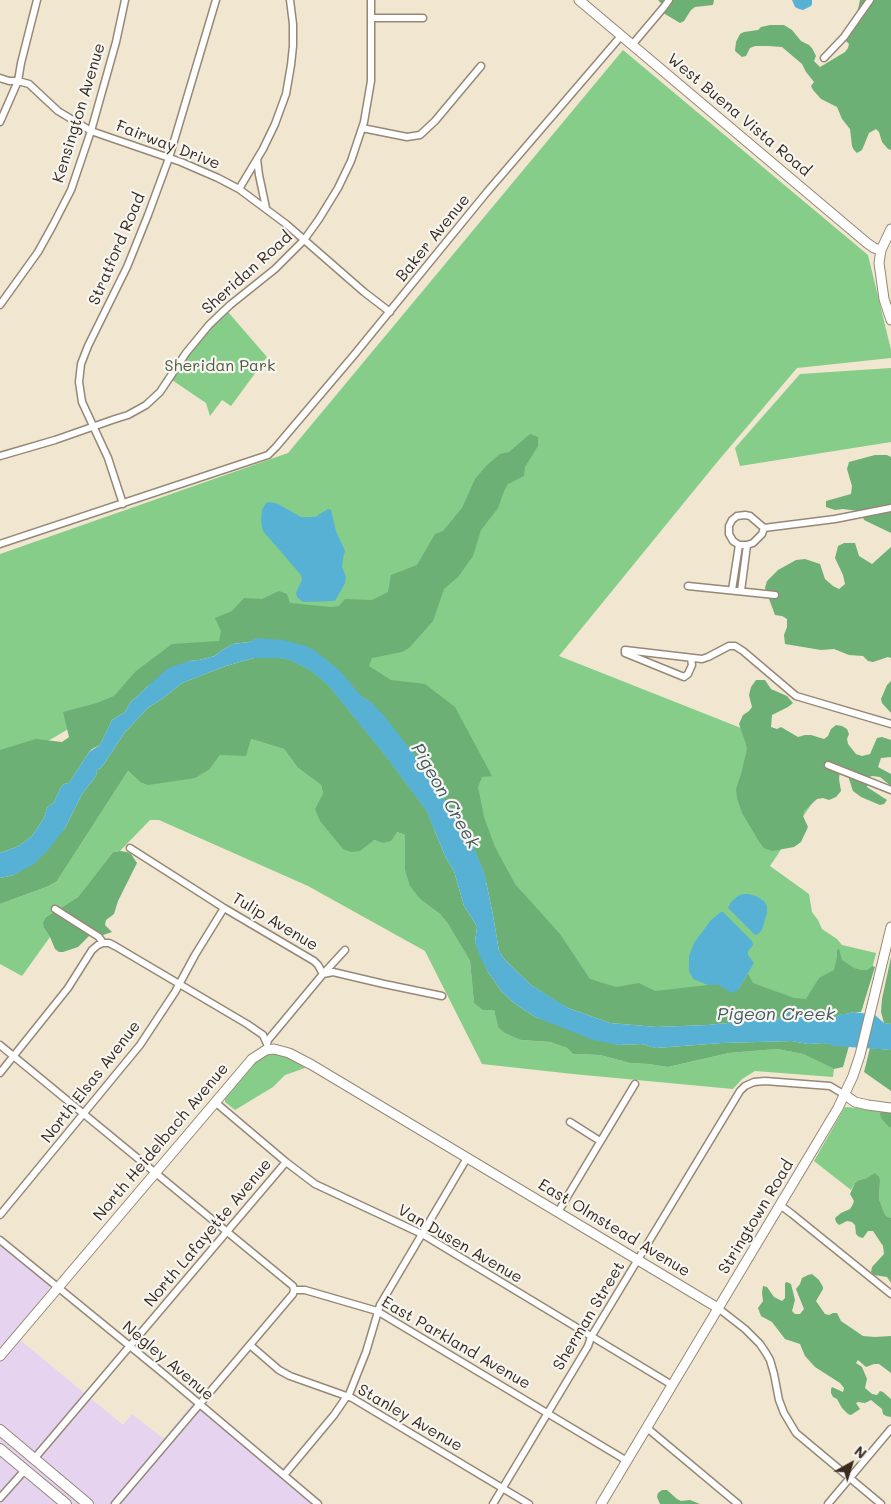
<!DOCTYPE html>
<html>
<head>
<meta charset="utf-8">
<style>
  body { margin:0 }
  #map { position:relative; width:891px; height:1504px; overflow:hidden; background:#f1e6d0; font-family:Mali,sans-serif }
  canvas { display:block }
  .north { position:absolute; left:826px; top:1439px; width:50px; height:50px; -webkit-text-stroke:4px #f6f6f2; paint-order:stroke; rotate:39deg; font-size:14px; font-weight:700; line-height:20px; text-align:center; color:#3b2a1e }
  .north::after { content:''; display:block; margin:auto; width:18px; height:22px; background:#3b2a1e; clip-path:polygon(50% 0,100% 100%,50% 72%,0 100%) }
</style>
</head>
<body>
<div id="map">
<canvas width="891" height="1504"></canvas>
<div class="north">N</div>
</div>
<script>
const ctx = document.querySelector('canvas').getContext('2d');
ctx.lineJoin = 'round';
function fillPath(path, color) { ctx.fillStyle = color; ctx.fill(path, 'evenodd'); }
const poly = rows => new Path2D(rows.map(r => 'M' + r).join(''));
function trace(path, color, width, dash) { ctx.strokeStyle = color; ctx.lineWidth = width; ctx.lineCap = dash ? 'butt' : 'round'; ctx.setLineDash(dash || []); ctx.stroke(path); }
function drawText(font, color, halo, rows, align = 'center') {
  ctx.font = font + ' Mali,sans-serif'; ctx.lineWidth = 4.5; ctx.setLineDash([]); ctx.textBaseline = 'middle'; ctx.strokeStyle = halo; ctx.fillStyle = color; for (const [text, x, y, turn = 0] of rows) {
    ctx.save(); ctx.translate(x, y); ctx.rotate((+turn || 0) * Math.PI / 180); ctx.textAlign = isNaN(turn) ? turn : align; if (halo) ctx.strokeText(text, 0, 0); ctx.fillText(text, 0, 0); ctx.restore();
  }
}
const built = poly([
  [0,1242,52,1285,13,1334,123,1425,132,1414,164,1439,193,1403,312,1504,0,1504]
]);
const green = poly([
  [623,50,868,255,891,350,891,358,797,368,718,461,559,656,837,766,770,866,809,894,812,912,818,920,822,929,837,939,842,945,876,953,862,1010,595,994,239,629,7,765,0,765,0,554,288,453],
  [228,312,267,357,231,406,222,400,210,416,206,403,172,380,189,354,204,334],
  [891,368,891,442,740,466,735,448,800,374],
  [251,739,284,749,298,768,321,785,323,794,374,840,382,843,397,832,405,835,405,870,421,900,440,914,448,924,470,961,474,1003,494,1010,498,1027,521,1040,550,1042,567,1048,573,1054,600,1055,630,1063,648,1064,668,1067,729,1053,777,1049,803,1054,834,1069,833,1077,755,1071,742,1079,733,1089,573,1074,482,1064,425,951,308,886,159,820,150,820,120,851,113,852,78,897,46,917,44,928,50,937,22,976,0,964,0,904,49,886,57,881,128,771,140,782,210,769,220,755],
  [271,1053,278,1053,288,1057,305,1068,285,1075,273,1087,235,1110,225,1102,225,1099,257,1061,263,1056],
  [845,1107,883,1110,889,1127,891,1128,891,1218,886,1216,884,1212,879,1199,880,1181,867,1178,859,1180,855,1183,851,1190,814,1161]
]);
const forest = poly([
  [658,0,714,0,713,5,695,7,691,10,684,21,680,23,660,11,661,3],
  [860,0,891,0,891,150,888,149,882,142,879,132,876,129,869,133,862,150,857,153,854,150,852,146,850,129,842,119,837,107,821,99,813,90,811,86,814,82,806,72,802,64,782,47,768,46,755,46,750,48,746,56,742,57,735,51,736,42,740,34,744,32,758,30,761,27,770,25,784,25,792,30,801,41,809,45,812,48,816,56,814,61,820,67,845,52,848,48,849,44,846,41,844,34,854,27],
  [530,434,538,437,538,446,525,467,524,476,508,484,504,491,498,508,481,530,473,556,458,577,444,589,433,621,409,648,402,652,372,658,369,666,391,680,425,684,455,707,492,776,482,777,478,787,484,817,495,847,515,884,560,934,590,979,616,987,639,983,655,991,708,985,719,985,726,989,738,990,748,974,753,983,794,998,806,999,819,978,834,970,837,957,837,950,839,949,842,960,854,968,861,970,867,970,873,966,875,967,861,1012,854,1012,846,1014,841,1014,835,1018,783,1018,773,1020,765,1019,708,1025,657,1027,610,1023,568,1008,559,1003,531,985,505,960,499,951,493,915,484,872,464,825,444,799,433,775,417,758,371,702,257,638,249,642,233,644,219,652,215,656,199,660,189,661,148,686,130,703,125,712,112,720,100,745,92,749,89,752,69,783,64,784,61,787,54,802,47,808,44,818,32,836,19,846,0,853,0,750,36,739,62,742,69,737,63,712,97,703,114,696,136,671,172,644,219,641,221,631,215,618,232,611,244,598,262,599,279,591,287,594,290,603,331,607,339,606,345,599,372,600,388,592,391,575,417,565,435,534,443,531,462,508,475,479,487,465,500,454,509,452],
  [875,455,887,455,891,457,891,533,864,520,862,515,858,511,843,509,835,510,826,507,826,501,851,494,852,486,847,469,849,462],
  [844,543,855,543,859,556,872,564,891,547,891,658,888,657,873,662,868,661,863,656,849,655,834,649,821,650,785,644,784,635,787,627,787,619,782,616,775,615,765,588,767,581,778,570,796,560,805,559,820,564,825,579,833,586,839,589,845,584,843,575,835,558,838,546],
  [254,658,279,658,290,660,310,670,328,685,384,754,426,810,446,858,454,871,464,906,475,923,477,927,475,942,488,972,502,992,514,1003,535,1017,618,1045,642,1044,656,1048,722,1043,792,1041,808,1044,822,1043,849,1046,843,1067,834,1069,803,1054,777,1049,729,1053,668,1067,648,1064,630,1063,600,1055,573,1054,567,1048,550,1042,521,1040,505,1033,498,1027,494,1010,483,1010,474,1003,470,961,448,924,440,914,421,900,410,886,405,870,405,835,397,832,391,841,382,843,374,840,360,851,351,852,343,849,320,821,315,809,323,794,321,785,298,768,284,749,251,739,246,756,220,755,210,769,195,778,148,785,140,782,128,771,57,881,49,886,0,904,0,878,14,875,23,869,65,828,82,794,96,776,97,770,101,768,106,761,125,732,149,707,162,699,182,683,226,666],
  [756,680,765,680,771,689,787,696,793,703,788,707,772,715,771,727,777,729,781,727,798,737,805,735,811,735,824,739,828,736,831,729,836,725,842,726,847,729,849,734,847,739,848,744,856,754,862,756,870,754,877,738,882,737,891,740,891,757,881,758,878,767,891,774,891,786,880,777,872,776,867,778,867,787,887,800,884,804,880,805,861,797,853,791,846,770,840,770,839,779,841,791,836,797,829,800,823,798,817,799,804,811,803,816,808,827,801,842,794,847,772,851,764,848,760,843,742,813,737,798,736,789,741,774,747,749,746,744,739,724,743,715,749,711,752,707,749,695,751,687],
  [891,681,891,713,882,703,881,699,887,685],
  [120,851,127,852,131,854,137,863,118,901,114,914,106,920,105,925,112,932,103,935,91,934,78,947,63,952,59,952,55,949,50,937,44,928,43,923,46,917,78,897,113,852],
  [891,957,891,1024,884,1023,881,1012,882,999],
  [870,1048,891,1050,891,1091,864,1072],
  [883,1110,891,1111,891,1128,889,1127,881,1118,880,1113],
  [875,1173,879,1177,880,1181,879,1199,884,1212,886,1216,891,1218,891,1283,887,1277,874,1275,871,1272,872,1267,884,1254,883,1246,873,1231,868,1231,863,1238,859,1237,856,1234,855,1225,852,1222,847,1221,839,1225,836,1222,835,1218,841,1213,850,1209,852,1206,854,1201,850,1194,855,1183,859,1180,867,1178],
  [812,1274,819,1280,823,1287,823,1289,816,1301,825,1314,829,1315,833,1313,837,1313,841,1321,863,1336,875,1337,891,1336,891,1373,879,1364,874,1364,866,1367,858,1360,856,1363,862,1367,867,1379,865,1388,872,1394,877,1395,880,1391,883,1392,891,1399,891,1417,886,1416,883,1414,882,1409,871,1400,865,1403,858,1402,856,1403,860,1409,851,1415,848,1414,842,1408,837,1399,833,1397,831,1393,831,1389,832,1387,843,1392,844,1388,840,1383,815,1367,805,1356,800,1344,785,1339,772,1322,761,1316,758,1308,763,1301,762,1293,763,1286,767,1287,774,1297,782,1301,785,1298,785,1283,787,1282,791,1284,795,1300,792,1311,795,1314,800,1314,804,1309,796,1289,800,1284,802,1278,808,1275],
  [662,1490,667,1490,677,1499,681,1501,690,1500,700,1504,660,1504,657,1497,658,1493]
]);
const water = poly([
  [792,0,812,0,812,4,811,6,803,10,799,9,795,7],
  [270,502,278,504,301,517,315,517,328,509,331,510,336,531,345,551,343,558,342,567,346,577,345,583,335,601,303,602,297,597,296,593,302,580,301,575,263,531,261,521,262,510,266,503],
  [257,638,283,640,306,646,314,650,339,670,362,697,371,702,385,717,417,758,433,775,444,799,464,825,484,872,493,915,499,951,505,960,531,985,568,1008,610,1023,657,1027,708,1025,756,1020,765,1019,770,1015,774,1020,783,1018,786,1014,791,1013,817,1017,835,1018,841,1014,846,1014,854,1012,875,1015,884,1023,891,1024,891,1050,836,1046,822,1043,808,1044,792,1041,722,1043,656,1048,642,1044,618,1045,593,1040,535,1017,514,1003,502,992,488,972,479,954,475,942,477,927,475,923,464,906,454,871,446,858,426,810,384,754,328,685,310,670,290,660,279,658,254,658,226,666,182,683,162,699,149,707,125,732,106,761,101,768,97,770,96,776,82,794,65,828,49,849,34,864,14,875,0,878,0,853,19,846,32,836,44,818,47,808,54,802,61,787,64,784,69,783,89,752,100,745,112,720,125,712,130,703,148,686,168,668,189,661,199,660,215,656,219,652,233,644,249,642],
  [743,894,748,894,756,896,764,901,767,906,767,913,762,930,757,935,754,934,728,908,731,902,738,896],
  [721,912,723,912,752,941,753,945,748,951,748,955,754,963,738,990,731,993,719,985,708,985,693,979,689,971,689,956,694,943,711,920]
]);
const street = poly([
  [371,18,423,18],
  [632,45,664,7,669,0],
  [824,58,844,37,870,0],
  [0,78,9,81,18,81,29,84,58,111,91,131,181,162,218,178,239,189,286,224,364,292,390,312],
  [0,122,18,81,21,63,37,0],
  [362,128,407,137,420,135,435,121,481,66],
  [257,159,259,175,266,208],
  [239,189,263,149,275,124,286,94,291,65,293,46,293,24,290,0],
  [0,305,38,252,53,225,71,190,91,131,116,42,125,0],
  [0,456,55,440,115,419,128,415,146,405,160,392,186,353,209,325,230,305,275,269,304,240,319,219,338,188,351,161,364,122,371,81,371,0],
  [123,504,108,458,82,402,79,382,81,364,88,346,127,267,148,215,169,158,216,0],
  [764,528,762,534,753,543,747,545,739,545,733,541,729,534,729,526,732,520,737,516,745,515,750,516,764,528,835,519,891,508],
  [0,544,268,455,276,447,354,355,487,192,621,36],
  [688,586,775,595],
  [732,590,739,545],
  [741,591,747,545],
  [625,650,702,659,708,657,729,646,735,646,743,651,796,696,891,724],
  [625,650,625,653,684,677,688,674,692,665,691,658],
  [828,765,891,790],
  [130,848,224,908,314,961,318,965,323,974,333,972,384,984,442,996],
  [55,909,99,937,103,943],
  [103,943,109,943,115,946,247,1024,263,1035,267,1044],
  [267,1044,268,1040,323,974,345,950],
  [0,1045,293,1286,294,1290],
  [0,1073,68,988,92,950,98,945,103,943],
  [215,1102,286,1162,315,1184,422,1234,672,1385],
  [570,1122,600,1141],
  [779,1207,784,1208,792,1214,891,1294],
  [558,1212,635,1084],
  [0,1215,140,1045,175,992,195,955,224,908],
  [0,1240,164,1374,318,1504],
  [294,1290,305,1290,377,1311,627,1461],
  [718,1308,745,1329,760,1344,766,1353,770,1360,774,1374,779,1400,784,1413,796,1433,881,1504],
  [250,1345,279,1370,290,1376,352,1398,529,1504],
  [348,1397,366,1352,380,1305,467,1158],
  [647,1428,738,1504],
  [34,1459,286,1162],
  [284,1475,334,1415,347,1396],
  [0,1498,25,1470],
  [115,1504,293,1294,294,1290],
  [493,1504,588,1346,591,1337,740,1091,745,1086,754,1082,765,1081,830,1086,845,1095],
  [828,1504,891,1429]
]);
const secondary = poly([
  [579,0,867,243,874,248,881,250],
  [891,229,881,250,879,263,884,299,891,320],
  [845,1095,855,1102,868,1105,891,1108],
  [0,1356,252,1059,266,1050,274,1049,289,1053,312,1065,718,1308],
  [601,1504,838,1108,853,1076,860,1055,891,927]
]);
const primary = poly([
  [0,1430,88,1504],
  [0,1449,66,1504]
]);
const streetNames = [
  ["Kensington Avenue",79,113,-73],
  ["West Buena Vista Road",739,115,40],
  ["Fairway Drive",168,145,21],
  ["Baker Avenue",433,238,-51],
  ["Stratford Road",117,249,-67],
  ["Sheridan Road",247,273,-42],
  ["Tulip Avenue",275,922,31],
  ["North Elsas Avenue",91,1082,-52],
  ["North Heidelbach Avenue",161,1142,-50],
  ["Stringtown Road",756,1217,-59],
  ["East Olmstead Avenue",614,1228,31],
  ["North Lafayette Avenue",208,1233,-50],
  ["Van Dusen Avenue",460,1244,30],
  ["Sherman Street",589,1316,-59],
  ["East Parkland Avenue",456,1343,30],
  ["Negley Avenue",168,1361,40],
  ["Stanley Avenue",410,1418,30]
];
const parkNames = [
  ["Sheridan Park",220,366]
];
const waterNames = [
  ["Pigeon Creek",445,796,60],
  ["Pigeon Creek",776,1014]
];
fillPath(built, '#e6d3f0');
fillPath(green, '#85cd89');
fillPath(forest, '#6cb075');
fillPath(water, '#57b1d5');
trace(street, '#968877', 9);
trace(secondary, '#968877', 11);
trace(primary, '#968877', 12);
trace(street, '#fff', 6);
trace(secondary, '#fff', 9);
trace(primary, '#fff', 10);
drawText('16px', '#3b2a1e', '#f6f6f2', streetNames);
drawText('16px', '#515b3e', '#f6f6f2', parkNames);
drawText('italic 18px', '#45595e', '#f6f6f2', waterNames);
</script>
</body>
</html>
